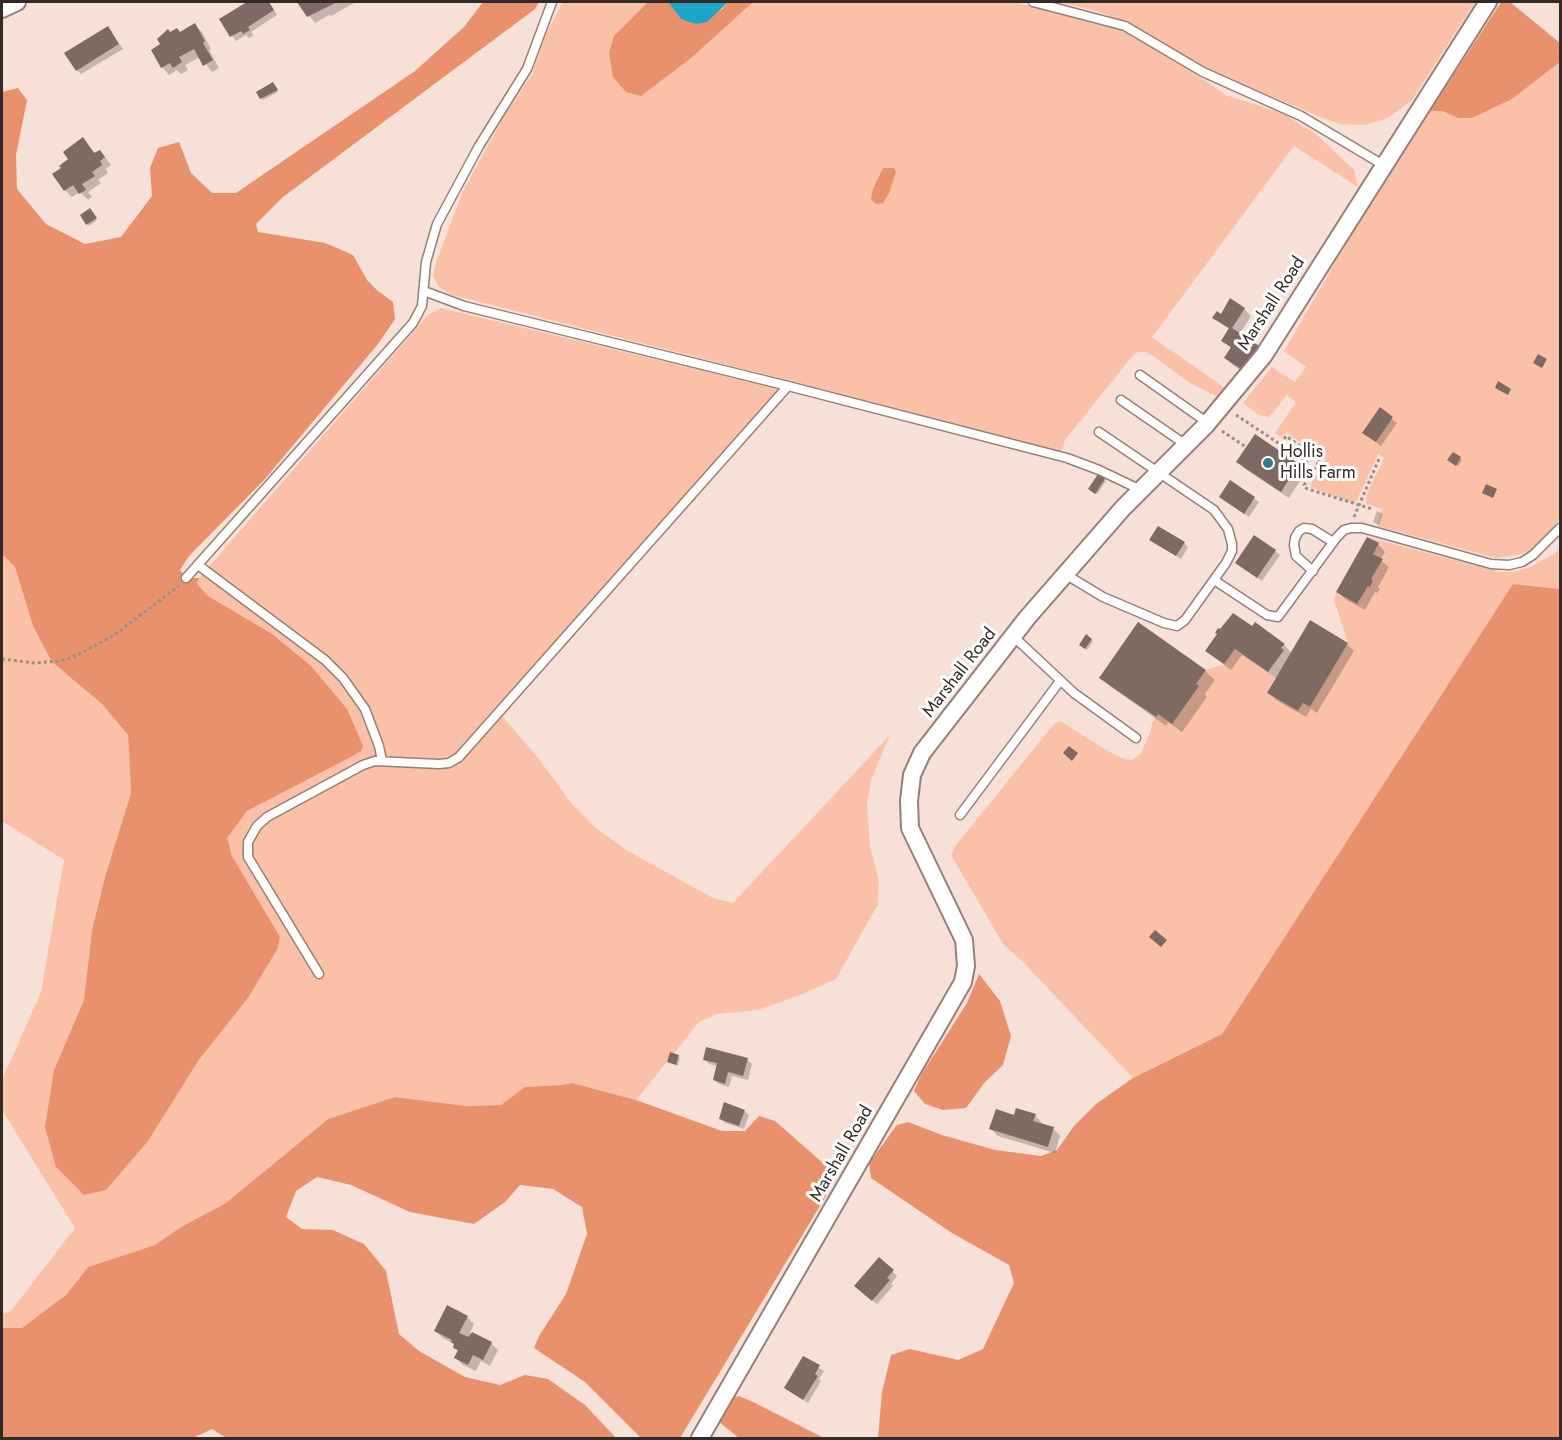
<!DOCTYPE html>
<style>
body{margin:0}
#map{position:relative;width:1562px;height:1440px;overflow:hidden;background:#f7e0d7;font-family:Jost,sans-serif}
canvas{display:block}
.frame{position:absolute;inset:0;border:3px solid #332a27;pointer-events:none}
</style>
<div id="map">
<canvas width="1562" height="1440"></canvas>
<div class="frame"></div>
</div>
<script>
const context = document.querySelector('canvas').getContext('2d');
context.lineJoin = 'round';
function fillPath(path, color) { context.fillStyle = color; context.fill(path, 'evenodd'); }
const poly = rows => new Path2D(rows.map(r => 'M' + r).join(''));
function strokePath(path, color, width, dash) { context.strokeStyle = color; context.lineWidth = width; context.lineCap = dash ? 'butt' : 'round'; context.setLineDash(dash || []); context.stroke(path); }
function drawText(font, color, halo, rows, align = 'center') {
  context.font = font + ' Jost,sans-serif'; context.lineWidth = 6; context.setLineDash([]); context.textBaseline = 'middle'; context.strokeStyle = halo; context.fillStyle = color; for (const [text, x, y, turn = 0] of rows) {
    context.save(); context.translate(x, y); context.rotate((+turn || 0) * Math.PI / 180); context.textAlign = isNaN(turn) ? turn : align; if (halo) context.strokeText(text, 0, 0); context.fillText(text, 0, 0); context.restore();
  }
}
fillPath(poly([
 [563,2,1015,2,1121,30,1141,38,1226,95,1284,114,1317,135,1354,170,1358,187,1294,146,1152,337,1225,388,1218,397,1190,383,1153,356,1145,352,1139,352,1134,354,1065,440,1060,456,788,386,791,381,452,295,439,287,433,276,436,263,462,193,503,118,532,74,545,36],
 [1058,2,1475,2,1412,100,1388,118,1365,125,1340,124,1323,118,1204,68,1123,21,1097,11],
 [1560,62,1560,519,1536,547,1522,554,1496,558,1377,526,1382,509,1366,504,1366,500,1369,489,1384,458,1378,454,1356,502,1352,503,1311,487,1312,482,1326,460,1286,432,1282,437,1275,433,1296,402,1287,395,1269,417,1259,415,1243,403,1272,367,1295,382,1306,367,1284,351,1375,194,1430,111,1442,111,1458,118,1512,99],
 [441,308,784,390,501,715,539,759,572,804,596,828,626,850,713,898,733,903,890,735,871,780,867,806,870,847,879,881,878,904,836,979,803,994,758,1010,717,1014,699,1022,636,1100,572,1083,561,1085,525,1087,502,1105,466,1106,395,1097,328,1119,226,1203,181,1227,155,1245,88,1267,67,1294,22,1328,2,1328,2,1314,10,1312,75,1228,2,1110,2,1080,41,992,64,860,2,821,2,554,15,567,33,626,52,662,102,704,128,735,131,793,105,877,92,930,84,1000,54,1070,198,1061,248,998,278,948,280,937,232,856,226,838,247,811,347,759,229,609,208,596,196,584,199,578,428,315],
 [1367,537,1501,572,1511,572,1528,568,1554,554,1560,549,1560,589,1513,584,1222,1034,1133,1078,1025,964,1003,944,951,855,956,845,1054,724,1060,721,1108,751,1124,759,1132,760,1141,753,1151,730,1152,723,1158,714,1198,686,1196,684,1206,670,1224,664,1235,649,1275,678,1267,693,1298,711,1303,703,1310,707,1348,643,1334,600,1336,592,1357,604,1368,586,1370,587,1373,581,1371,579,1383,559,1373,554,1378,543]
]), '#fbc0a8');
fillPath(poly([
 [483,2,539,2,535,9,283,197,256,224,258,232,325,243,353,255,367,280,378,291,393,302,395,319,378,344,264,480,189,556,180,570,187,578,199,578,197,584,208,596,272,634,311,666,347,709,363,746,361,751,347,759,247,811,227,838,232,856,280,937,278,948,248,998,198,1061,148,1141,106,1190,84,1195,56,1167,45,1127,54,1070,84,1000,92,930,105,877,131,793,128,735,102,704,52,662,33,626,15,567,2,554,2,92,18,88,27,100,16,155,17,189,46,224,85,244,121,237,152,196,150,168,158,148,179,142,191,173,212,193,236,193,415,71,464,27],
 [648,2,668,2,681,19,722,10,728,2,753,2,691,58,641,96,626,92,613,77,609,53,614,36],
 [1501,2,1510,2,1560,43,1560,62,1512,99,1472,118,1458,118,1442,111,1430,111],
 [883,168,894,168,896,172,889,193,883,203,876,204,871,199,873,189],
 [1513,584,1560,589,1560,1438,878,1438,882,1392,891,1355,910,1349,958,1360,983,1349,1014,1283,1009,1265,952,1233,871,1178,869,1163,897,1125,908,1122,942,1135,995,1150,1041,1156,1057,1150,1074,1126,1096,1104,1133,1078,1222,1034],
 [979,974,1000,1001,1011,1036,1003,1065,985,1082,966,1108,943,1110,925,1104,914,1091,921,1075,967,1003],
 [572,1083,636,1100,722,1131,745,1131,759,1116,775,1121,832,1171,835,1181,680,1438,641,1438,585,1382,534,1348,539,1336,566,1294,587,1234,582,1207,553,1189,520,1185,505,1202,474,1224,410,1212,351,1185,317,1177,296,1191,286,1217,302,1229,333,1230,364,1244,386,1271,399,1334,419,1351,465,1377,500,1385,525,1375,548,1379,585,1405,616,1438,226,1438,212,1429,193,1438,2,1438,2,1328,22,1328,67,1294,88,1267,155,1245,181,1227,226,1203,328,1119,395,1097,466,1106,501,1105,525,1087,561,1085],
 [739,1396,753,1402,824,1438,739,1438,719,1422,729,1399]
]), '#e8916c');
fillPath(poly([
 [668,2,728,2,707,22,696,24,681,19]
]), '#1da5c7');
fillPath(poly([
 [250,2,269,2,277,15,251,32,254,35,249,38,246,35,236,41,221,20],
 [299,2,353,2,354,3,331,16,329,15,315,23],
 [195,25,202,32,211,49,209,50,219,68,212,72,200,57,185,65,188,70,181,74,177,70,169,75,162,67,153,51,162,45,170,34,180,34],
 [108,28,123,49,81,74,77,70],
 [275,86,278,92,263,100,261,98],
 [83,139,96,154,100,151,111,165,106,169,108,173,98,180,101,183,88,192,92,197,88,200,80,192,72,197,65,190,70,160],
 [92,212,97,220,89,226,82,216],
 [1244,309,1251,316,1239,335,1259,347,1266,354,1251,377,1233,365,1226,358,1232,349,1223,341,1230,330,1214,318],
 [1380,410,1397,423,1381,446,1364,433],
 [1255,436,1299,465,1306,472,1289,498,1245,469,1238,462],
 [1453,454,1462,460,1458,466,1451,462],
 [1104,480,1106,481,1097,494,1091,490],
 [1230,482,1259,502,1249,517,1221,497],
 [1377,511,1383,514,1379,525,1373,522],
 [1151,540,1184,543,1188,547,1181,559],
 [1378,544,1385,552,1380,560,1389,567,1378,587,1380,589,1377,593,1375,592,1365,610,1345,599,1338,592],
 [1275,551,1280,555,1262,581,1237,563],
 [1252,628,1284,645,1292,653,1347,644,1354,651,1317,713,1311,709,1306,717,1276,700,1269,693,1277,679,1242,655,1231,670,1207,651],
 [1087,636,1093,641,1087,650,1082,647],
 [1205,671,1215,680,1205,694,1207,697,1182,732,1168,722,1166,726,1111,687,1101,678],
 [707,1049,748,1060,752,1064,748,1080,732,1076,729,1087,719,1084,714,1080,718,1066,709,1064,705,1059],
 [671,1054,680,1058,678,1066,671,1063],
 [744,1111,749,1115,744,1129,725,1123,720,1118],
 [1035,1115,1042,1123,1041,1125,1053,1128,1060,1136,1055,1153,998,1136,991,1129,1015,1116],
 [879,1259,897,1276,891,1284,893,1286,877,1304,861,1290],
 [467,1317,474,1324,470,1333,491,1343,498,1350,490,1366,481,1361,476,1371,463,1365,456,1358,459,1352,455,1348,456,1345,443,1338,436,1331],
 [803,1358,824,1371,819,1379,821,1381,808,1403,786,1388]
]), '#0003');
fillPath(poly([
 [247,2,269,2,274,10,248,27,250,30,243,34,241,31,230,37,219,19],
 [297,2,337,2,307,17],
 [195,23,205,41,203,43,213,60,203,66,194,49,179,57,182,62,173,68,170,63,161,68,151,50,160,44,157,39,168,29,170,32,177,28,180,32],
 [108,26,119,44,76,71,64,53],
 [273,82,278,90,260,99,256,92],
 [83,137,94,153,100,150,105,157,100,161,102,165,92,172,95,176,82,184,86,190,79,194,73,185,64,191,52,174,61,168,59,166,68,159,63,152],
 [90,208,97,218,86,225,80,215],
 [1230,298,1245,308,1232,328,1259,346,1244,371,1224,358,1231,347,1221,341,1229,328,1212,318,1217,311,1221,314],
 [1538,354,1547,359,1542,368,1533,363],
 [1498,381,1511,389,1508,395,1495,388],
 [1380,407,1393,417,1376,442,1362,433],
 [1255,434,1299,464,1281,492,1236,462],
 [1453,452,1461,457,1456,466,1447,460],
 [1098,474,1105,479,1095,494,1088,489],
 [1230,480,1255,497,1244,514,1219,497],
 [1486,484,1497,489,1493,498,1482,493],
 [1158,526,1185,542,1176,556,1149,540],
 [1254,535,1276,550,1257,578,1235,563],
 [1367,537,1379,543,1373,554,1383,559,1371,579,1373,580,1370,587,1368,586,1357,604,1336,592],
 [1233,613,1252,626,1255,622,1285,644,1281,648,1284,650,1268,672,1235,649,1224,664,1205,651,1217,634,1215,633,1218,628,1220,629],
 [1310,620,1348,643,1310,707,1303,703,1298,711,1267,693],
 [1138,622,1206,670,1196,684,1199,686,1172,724,1158,714,1156,717,1099,678],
 [1086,634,1092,639,1085,649,1079,645],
 [1069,746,1078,753,1072,761,1063,753],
 [1155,930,1167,940,1161,947,1149,937],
 [706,1047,748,1058,743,1076,728,1072,725,1084,713,1080,717,1063,703,1060],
 [670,1052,679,1055,676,1065,667,1062],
 [724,1102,745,1110,739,1126,719,1119],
 [1016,1108,1036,1114,1033,1121,1054,1127,1048,1147,989,1129,996,1109,1014,1115],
 [879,1257,894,1270,887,1278,890,1280,872,1301,854,1286],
 [447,1305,468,1316,459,1333,469,1337,472,1332,492,1342,483,1360,473,1355,468,1365,454,1358,458,1350,453,1348,454,1344,451,1342,452,1340,434,1331],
 [803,1356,820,1365,815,1374,818,1376,803,1400,784,1388]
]), '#7e6a62');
const service = poly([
 [1033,2,1125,26,1203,72,1301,116,1385,166],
 [424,291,464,306,788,386,1067,458,1099,470,1141,490],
 [1140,375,1208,423],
 [1121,400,1186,445],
 [198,565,325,660,343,678,365,709,379,746,382,761],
 [1313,571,1296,556,1294,545,1295,538,1299,531,1304,528,1312,529,1333,542],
 [1065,574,1103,597,1164,623,1177,626,1185,620,1226,563,1232,551,1232,544,1228,529,1214,510,1099,432],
 [186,578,413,323,422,306,426,262,437,224,479,146,527,69,552,2],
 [1214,580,1267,615,1278,617,1337,537,1344,530,1351,528,1362,528,1491,564,1509,565,1522,562,1533,555,1560,528],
 [1013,636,1074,693,1136,738],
 [960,815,1060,681],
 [319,974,248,857,248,842,257,826,267,817,363,765,375,761,439,764,449,763,459,757,788,386]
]);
const minor = poly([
 [2,9,17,2],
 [700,1438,963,982,966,966,964,940,910,828,909,801,912,775,922,753,1027,618,1123,508,1206,425,1264,355,1488,2]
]);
strokePath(service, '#958078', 11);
strokePath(minor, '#958078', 20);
strokePath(poly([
 [1236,415,1307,462,1296,477,1292,475],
 [1222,431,1246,447],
 [1281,444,1286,436,1320,460,1304,485,1305,488,1372,509],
 [1354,517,1379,459],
 [2,659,34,663,61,661,76,656,114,635,179,586]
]), '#9e8d87', 3, [3, 3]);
strokePath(service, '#fff', 8);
strokePath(minor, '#fff', 16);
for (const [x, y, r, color] of [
 [1268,463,6,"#37778a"]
]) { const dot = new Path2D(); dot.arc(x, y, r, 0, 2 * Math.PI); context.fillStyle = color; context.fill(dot); strokePath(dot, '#fff', 2); }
drawText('18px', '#332a27', '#fff', [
 ["Marshall Road",1272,304,-57],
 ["Marshall Road",960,673,-52],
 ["Marshall Road",842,1154,-60]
]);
drawText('18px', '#332a27', '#fff', [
 ["Hollis",1280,453],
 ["Hills Farm",1280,474]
], 'left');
</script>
